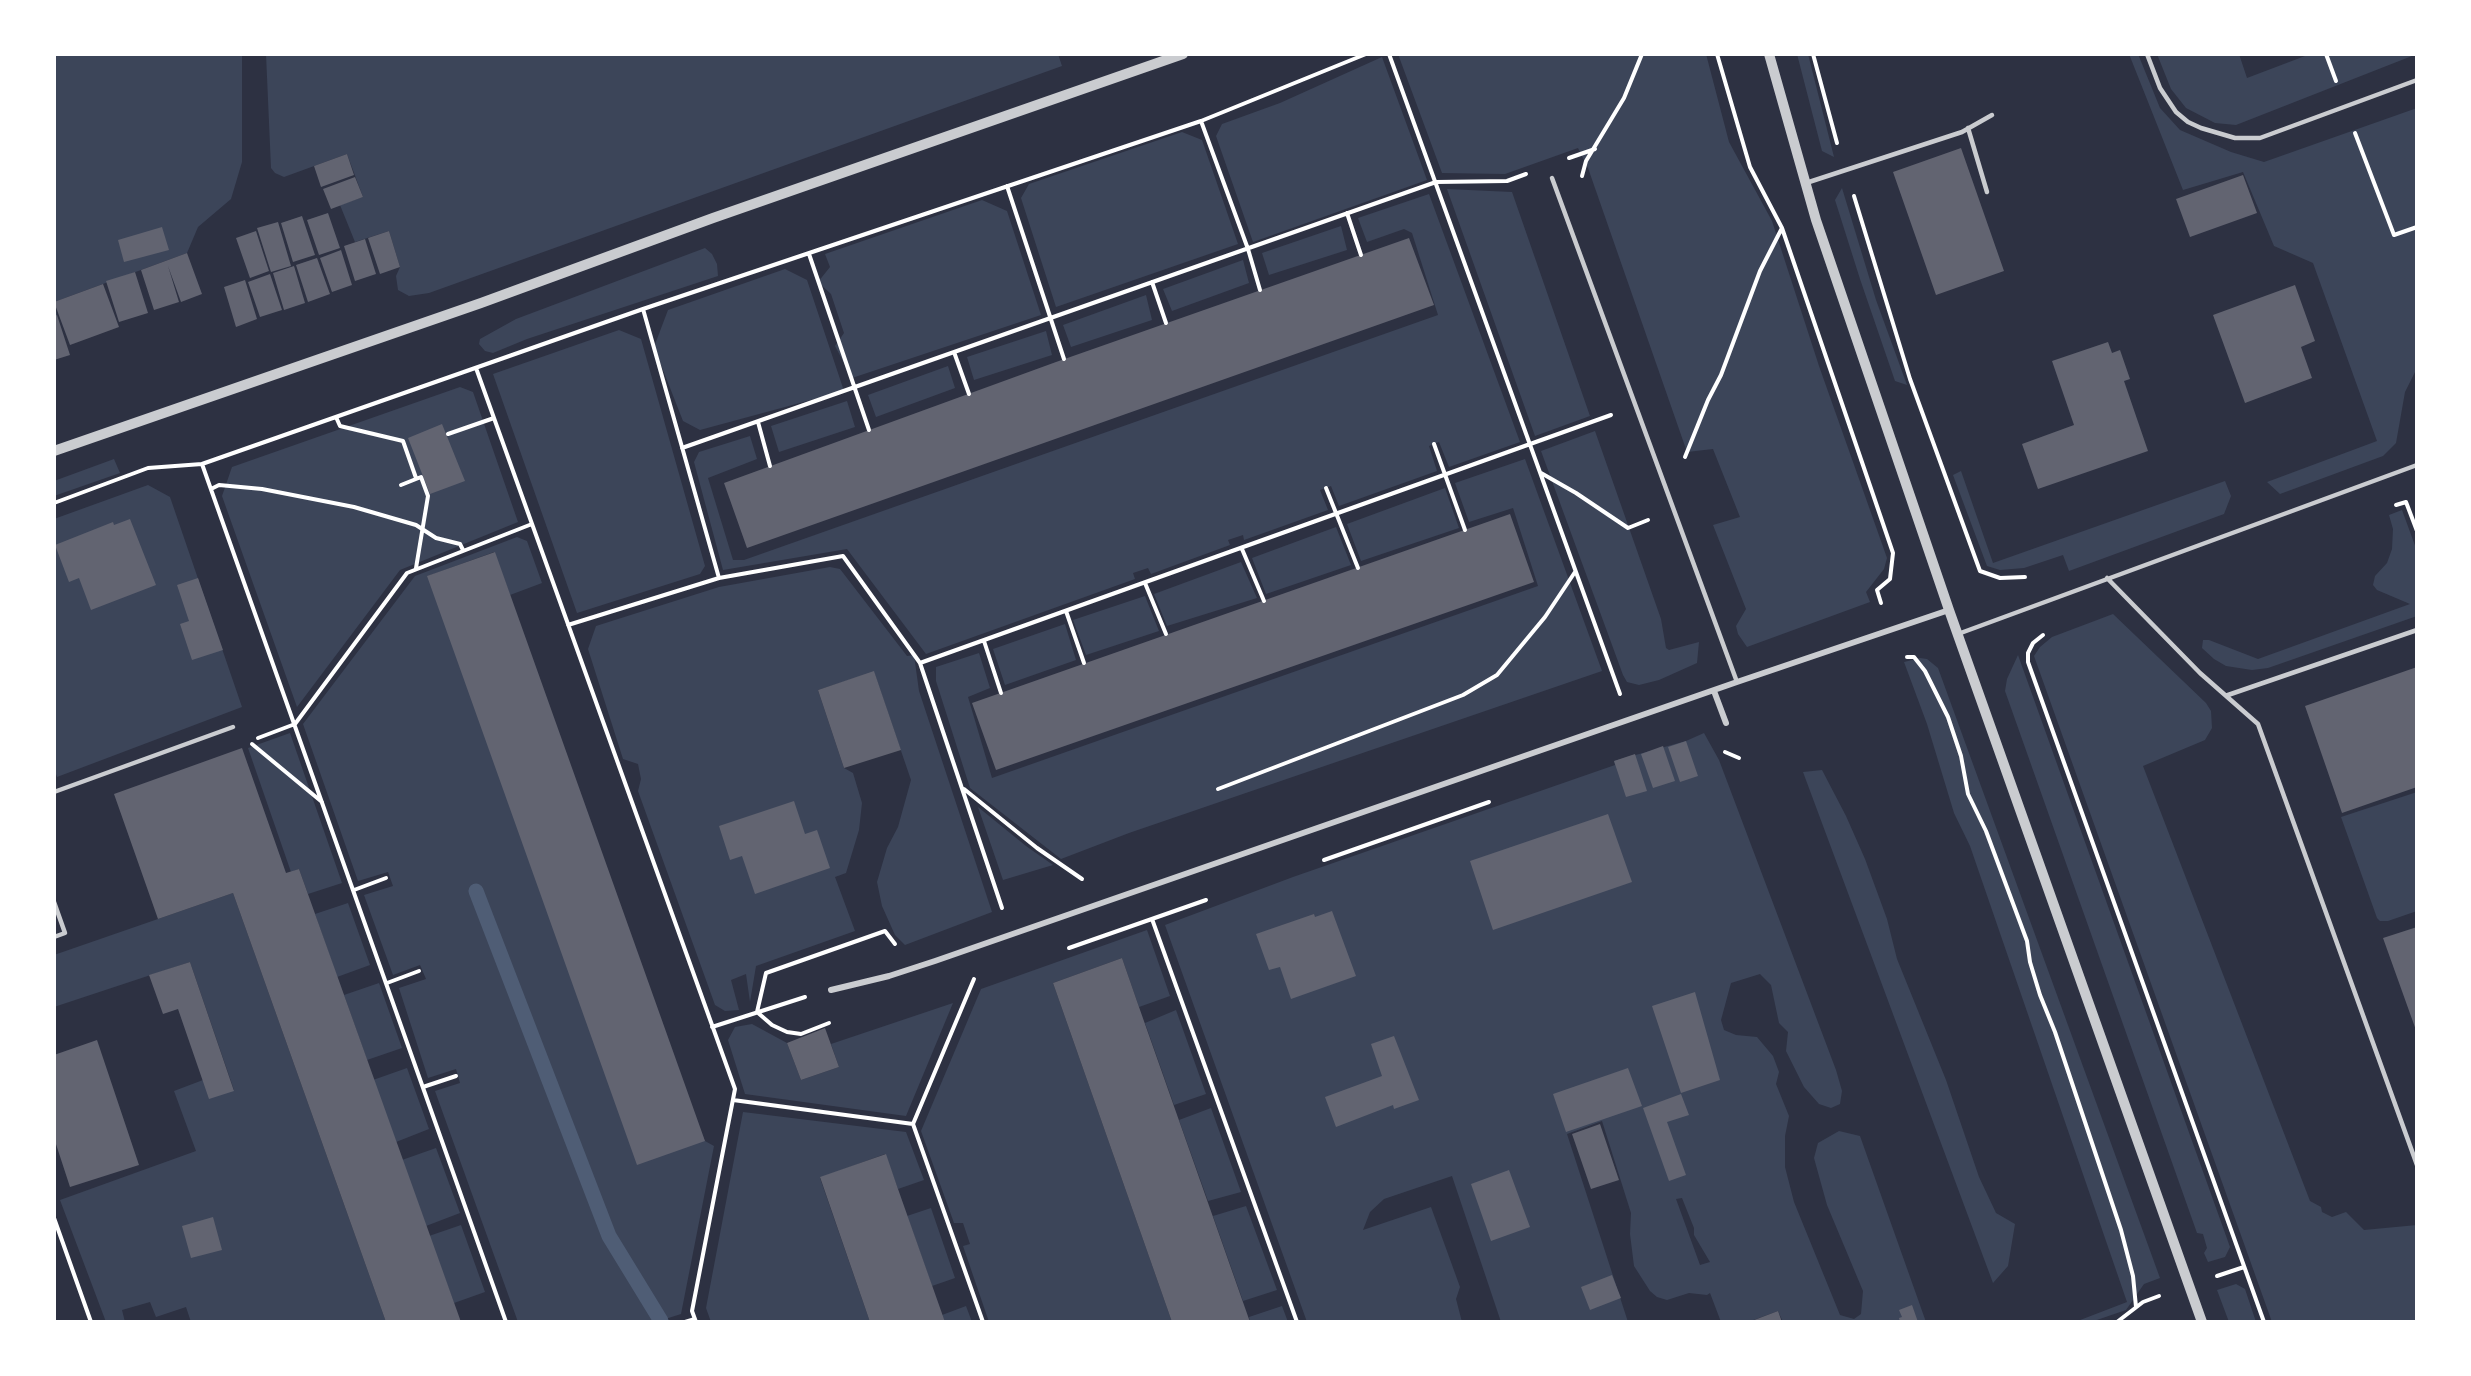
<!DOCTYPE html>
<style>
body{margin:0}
#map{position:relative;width:2471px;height:1376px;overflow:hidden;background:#2d3142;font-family:"Archivo Narrow",sans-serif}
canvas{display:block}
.frame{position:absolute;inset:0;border:56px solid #fff;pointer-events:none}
</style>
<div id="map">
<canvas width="2471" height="1376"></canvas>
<div class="frame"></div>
</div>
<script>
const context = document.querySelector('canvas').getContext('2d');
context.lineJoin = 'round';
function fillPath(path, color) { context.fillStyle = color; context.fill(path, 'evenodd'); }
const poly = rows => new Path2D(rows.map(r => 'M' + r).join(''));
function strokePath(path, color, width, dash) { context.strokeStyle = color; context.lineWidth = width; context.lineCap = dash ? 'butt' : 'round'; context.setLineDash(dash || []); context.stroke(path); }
fillPath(poly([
 [54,54,242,54,242,162,231,199,198,227,187,253,54,302,57,315,54,316],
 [266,54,1058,54,1062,66,429,293,409,296,398,290,396,276,400,267,389,231,355,242,340,205,363,197,347,154,284,177,275,173,271,168],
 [1398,54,1706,54,1729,142,1772,221,1819,366,1887,558,1884,569,1866,592,1870,602,1747,647,1738,634,1736,626,1746,609,1713,525,1740,517,1713,449,1687,452,1588,168,1578,148,1505,174,1442,173],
 [1797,54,1808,54,1834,157,1822,151],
 [2129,54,2138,54,2160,108,2180,130,2231,152,2264,162,2417,108,2417,368,2405,392,2396,443,2383,456,2280,494,2267,482,2377,441,2313,263,2274,246,2243,172,2183,190],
 [2157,54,2239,54,2247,78,2305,56,2305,54,2417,54,2236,125,2215,123,2186,108,2171,89],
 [1382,57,1427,180,1253,242,1216,136,1222,124,1280,103],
 [1182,132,1202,140,1238,244,1056,307,1021,198,1029,184],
 [1842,188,1876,300,1907,385,1895,381,1860,279,1835,200],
 [1447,189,1512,192,1590,416,1535,436],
 [1429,194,1520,442,1449,467,1439,442,1429,446,1437,471,1339,506,1331,486,1326,488,1320,490,1328,510,1244,540,1243,535,1228,540,1230,545,1151,574,1148,568,1133,573,1135,579,926,654,847,549,723,570,694,462,699,452,750,436,757,459,708,478,733,560,744,560,1438,315,1412,233,1404,229,1367,242,1358,218],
 [982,200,1007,211,1041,315,852,378,835,346,844,333,831,294,818,282,830,267,825,254],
 [1341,226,1347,250,1269,275,1262,253],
 [705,248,712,254,717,264,718,276,527,339,493,353,485,351,479,344,480,339,516,319],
 [1243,260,1249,283,1172,311,1163,289],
 [785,269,807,280,844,391,700,430,683,421,654,347,668,310],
 [1146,295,1152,320,1071,347,1063,325],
 [619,330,641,339,705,566,700,574,577,613,493,374],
 [1046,331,1052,355,974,380,967,357],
 [948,366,955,388,876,417,868,395],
 [460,387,473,392,518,522,400,570,297,707,222,496,232,467],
 [847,401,855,427,779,452,771,426],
 [1595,431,1661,619,1666,648,1669,650,1699,642,1697,663,1659,680,1639,685,1627,682,1623,675,1541,451],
 [114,459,120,473,54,496,54,481],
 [1525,459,1602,671,1129,833,1061,859,970,788,936,681,936,667,979,653,990,688,968,697,992,778,1538,586,1513,508,1469,522,1455,483],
 [1961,471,1993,563,2225,481,2231,496,2224,514,2069,571,2063,555,2024,568,2000,570,1987,566,1953,475],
 [148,485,170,497,242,707,57,777,54,768,54,519],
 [1445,488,1459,528,1361,561,1347,524],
 [2402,510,2417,551,2417,616,2268,668,2252,670,2226,666,2214,659,2202,648,2203,640,2209,640,2258,659,2410,604,2377,590,2373,585,2375,576,2387,563,2392,549,2393,529,2389,515],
 [1336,527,1351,565,1266,594,1252,558],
 [517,537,527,541,542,583,510,595,494,552,428,576,705,1141,714,1146,681,1314,656,1322,518,1322,435,1091,460,1083,456,1069,428,1078,399,988,426,979,420,965,393,975,364,895,393,886,388,872,358,881,303,724,415,576],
 [1241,562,1257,598,1167,626,1154,594],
 [830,567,840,569,907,656,914,655,919,691,992,912,905,945,895,935,882,906,877,882,887,848,898,827,911,780,874,672,818,690,844,768,853,773,862,803,859,830,846,873,835,877,855,931,756,966,750,1002,746,974,731,980,739,1010,725,1011,715,1005,638,791,641,779,638,764,623,759,588,649,596,626,719,587],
 [1145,596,1159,631,1086,655,1073,620],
 [2113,614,2206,703,2211,711,2212,728,2205,740,2143,766,2310,1201,2321,1207,2322,1212,2332,1217,2346,1212,2364,1230,2417,1225,2417,1322,2272,1322,2034,656,2040,647,2052,637],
 [1065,624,1076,660,1005,685,993,649],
 [2018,655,2230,1247,2225,1257,2208,1262,2204,1253,2207,1248,2203,1234,2197,1233,2005,691,2007,679],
 [1920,658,1927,659,1938,668,2160,1278,2144,1284,2126,1310,2091,1322,2075,1322,2127,1302,1970,846,1954,813,1927,724,1904,662],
 [290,733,342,883,308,894,299,869,291,872,248,748],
 [1704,733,1719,760,1836,1070,1842,1091,1840,1104,1831,1108,1819,1104,1804,1087,1786,1051,1788,1032,1779,1023,1771,985,1760,974,1731,983,1721,1020,1724,1030,1736,1035,1757,1037,1773,1056,1779,1072,1776,1084,1789,1116,1785,1136,1785,1167,1794,1202,1840,1315,1854,1319,1861,1314,1863,1291,1827,1205,1814,1158,1818,1143,1839,1131,1860,1136,1926,1322,1783,1322,1778,1311,1748,1322,1721,1322,1710,1293,1707,1295,1689,1293,1667,1300,1657,1297,1650,1291,1634,1266,1630,1234,1631,1213,1602,1121,1567,1134,1628,1322,1501,1322,1452,1176,1384,1199,1370,1212,1363,1230,1431,1207,1460,1287,1456,1299,1462,1322,1307,1322,1165,925,1293,877,1615,765,1614,761,1686,741],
 [1682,1198,1694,1228,1694,1235,1710,1262,1700,1265,1676,1199],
 [1822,770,1846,816,1865,859,1887,919,1897,959,1946,1080,1979,1177,1996,1213,2015,1224,2008,1266,1993,1283,1803,772],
 [2417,792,2417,911,2388,921,2380,921,2377,918,2341,817],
 [978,807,1026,846,1053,865,1003,880],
 [233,893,386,1322,191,1322,186,1307,156,1317,150,1302,122,1310,125,1322,106,1322,60,1200,196,1151,174,1091,203,1080,234,1090,190,962,54,1007,54,955],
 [348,903,370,965,337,977,315,914],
 [1147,930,1170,996,1139,1007,1122,958,1053,983,1172,1322,989,1322,963,1246,970,1244,963,1223,954,1223,921,1131,981,989],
 [379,983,402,1048,367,1060,344,995],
 [953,1003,906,1116,745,1094,728,1040,735,1027,752,1024,787,1043,801,1080,839,1067,831,1044],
 [1176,1010,1206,1094,1174,1105,1145,1023],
 [407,1068,429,1129,396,1142,373,1080],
 [1211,1108,1241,1192,1208,1201,1179,1120],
 [743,1112,906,1132,924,1180,898,1189,885,1154,820,1178,870,1322,711,1322,706,1308],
 [436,1148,460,1213,426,1226,402,1160],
 [1246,1206,1277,1290,1243,1301,1213,1216],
 [931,1208,955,1278,932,1286,907,1216],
 [461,1225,485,1292,454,1303,429,1236],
 [2236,1284,2245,1289,2256,1322,2229,1322,2217,1290],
 [966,1306,972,1322,945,1322,942,1315],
 [1282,1306,1288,1322,1250,1322,1249,1317]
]), '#3c4559');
strokePath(poly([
 [476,891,609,1236,661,1321]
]), '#4f5d75', 15);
fillPath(poly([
 [1961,148,2004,271,1936,295,1893,172],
 [347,154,354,175,321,187,314,166],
 [2243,175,2257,213,2190,237,2176,199],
 [355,177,363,197,331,209,323,189],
 [328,213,340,248,319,255,307,220],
 [302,216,315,255,293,262,281,223],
 [278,222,291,266,271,272,257,228],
 [162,227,169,250,124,262,118,240],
 [256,231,269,271,250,278,236,238],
 [389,231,400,267,380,274,368,238],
 [1409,238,1434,305,747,548,724,483,1056,362],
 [365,239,376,274,355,281,344,246],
 [341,250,352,285,332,292,320,258],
 [187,253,202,294,181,302,168,266,179,302,154,310,141,270],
 [317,258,330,294,308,302,296,265],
 [294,266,305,303,284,310,273,273],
 [135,272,148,313,119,322,106,281],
 [270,274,282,310,260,317,248,282],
 [245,280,257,319,236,327,224,287],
 [103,284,119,327,70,345,54,302],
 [2295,285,2315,341,2301,347,2312,378,2245,403,2213,315],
 [57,315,70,355,54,360,54,316],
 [2108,342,2112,353,2120,350,2130,379,2124,381,2148,451,2038,489,2022,444,2074,425,2052,361],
 [442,424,465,481,430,494,408,438],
 [1510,514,1534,582,996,770,972,703],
 [130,519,156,585,91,610,79,578,69,582,55,545,113,522,114,525],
 [495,552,705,1141,637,1165,427,576],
 [198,578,223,650,192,660,180,624,189,621,177,585],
 [2417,667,2417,787,2342,813,2305,706],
 [874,671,901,750,844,768,818,690],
 [1686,741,1698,776,1680,782,1668,747],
 [1663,746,1675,781,1653,788,1641,754],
 [242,748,286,873,299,869,461,1322,386,1322,233,893,158,919,114,794],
 [1635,754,1647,791,1626,797,1614,761],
 [794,801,805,834,817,830,830,868,755,894,742,856,730,860,719,826],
 [1608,814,1632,882,1493,930,1470,861],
 [1332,911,1356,976,1291,999,1280,967,1269,970,1256,934,1314,914,1315,917],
 [2417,927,2417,1033,2383,938],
 [1122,958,1139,1007,1250,1322,1172,1322,1053,983],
 [190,962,234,1091,209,1099,178,1009,163,1014,149,975],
 [1695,992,1720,1080,1681,1093,1652,1006],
 [825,1028,839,1067,801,1080,787,1043],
 [1394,1036,1419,1100,1394,1109,1393,1105,1336,1127,1325,1097,1382,1076,1371,1044],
 [97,1040,139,1165,70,1187,54,1138,54,1055],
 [1628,1068,1642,1106,1566,1132,1553,1094],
 [1681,1094,1689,1115,1667,1122,1686,1175,1669,1181,1643,1108],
 [1600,1124,1619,1180,1591,1189,1572,1134],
 [886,1154,898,1189,945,1322,870,1322,820,1177],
 [1509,1170,1530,1227,1491,1241,1471,1184],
 [213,1217,222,1250,191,1258,182,1226],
 [1612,1275,1621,1298,1590,1310,1581,1287],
 [1912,1305,1918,1322,1900,1322,1899,1318,1902,1317,1899,1310],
 [1778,1311,1782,1322,1749,1322]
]), '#626471');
strokePath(poly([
 [1389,54,1620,694],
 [1717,54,1750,167,1782,228,1893,553,1890,579,1877,590,1881,603],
 [1813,54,1837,143],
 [2326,54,2336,81],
 [1201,121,1248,249,1260,290],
 [2355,133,2394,235,2417,227],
 [1569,158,1595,149],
 [1582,176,1586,161,1624,98,1642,54],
 [1007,186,1064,359],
 [1854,196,1910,379,1980,571,2000,578,2025,577],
 [1347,213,1361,255],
 [809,254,869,430],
 [1152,282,1166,323],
 [643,309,719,578],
 [954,352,969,394],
 [476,368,735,1089,692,1311,696,1322],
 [336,417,340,426,403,441,416,478],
 [758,422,770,466],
 [448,434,494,418],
 [1434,444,1465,530],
 [682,448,1436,182,1507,181,1526,174],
 [1685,457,1708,400,1721,375,1760,271,1782,228],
 [202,464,506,1322],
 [1541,473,1576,493,1628,528,1648,520],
 [401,485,421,477,428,496,416,568],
 [1326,488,1358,568],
 [211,489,219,485,262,489,354,507,416,525,436,538,460,544,463,550],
 [54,503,148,468,202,464,643,309,1201,121,1366,54],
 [2396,505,2406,502,2417,531],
 [1242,549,1264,601],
 [1145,583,1166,634],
 [1066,611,1084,663],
 [568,625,719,578,843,556,920,663,1002,908],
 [2043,635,2033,643,2028,653,2028,662,2264,1322],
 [984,641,1001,693],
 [1907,657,1914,657,1925,671,1948,717,1961,756,1968,794,1986,831,2027,941,2030,962,2040,995,2055,1032,2121,1230,2133,1276,2136,1307],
 [920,663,1611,415],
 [258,738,295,724,407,573,532,524],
 [252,744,322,802],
 [1725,752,1739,758],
 [964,789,1037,848,1082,879],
 [1218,789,1463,695,1497,675,1545,617,1575,572],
 [1324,860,1489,802],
 [354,890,386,878],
 [1152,919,1297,1322],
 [1069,948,1206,900],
 [387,983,419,971],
 [829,1023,801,1034,787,1032,772,1025,757,1012,766,973,885,931,895,944],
 [712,1027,805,997],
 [423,1087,456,1076],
 [733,1100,913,1124,983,1322],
 [913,1124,974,979],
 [54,1218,91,1322],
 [2217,1276,2244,1267],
 [685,1322,695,1319],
 [2117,1322,2143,1302,2159,1296]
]), '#fff', 4);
strokePath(poly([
 [2147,54,2160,88,2176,112,2188,122,2201,128,2235,138,2260,138,2417,80],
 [1968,128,1987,192],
 [1552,178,1737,682],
 [1806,183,1962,132,1992,115],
 [2107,578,2200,673,2258,724,2417,1165],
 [1958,634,2417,465],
 [2228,695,2417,630],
 [54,792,233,727],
 [54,902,65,933,54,937]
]), '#caccd0', 4.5);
strokePath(poly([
 [1714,691,1726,723],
 [831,990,889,976,935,961,1737,682,1949,610]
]), '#caccd0', 6);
strokePath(poly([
 [1769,54,1816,220,1949,610,2202,1322],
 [54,451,481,303,713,218,1183,54]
]), '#caccd0', 10);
</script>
